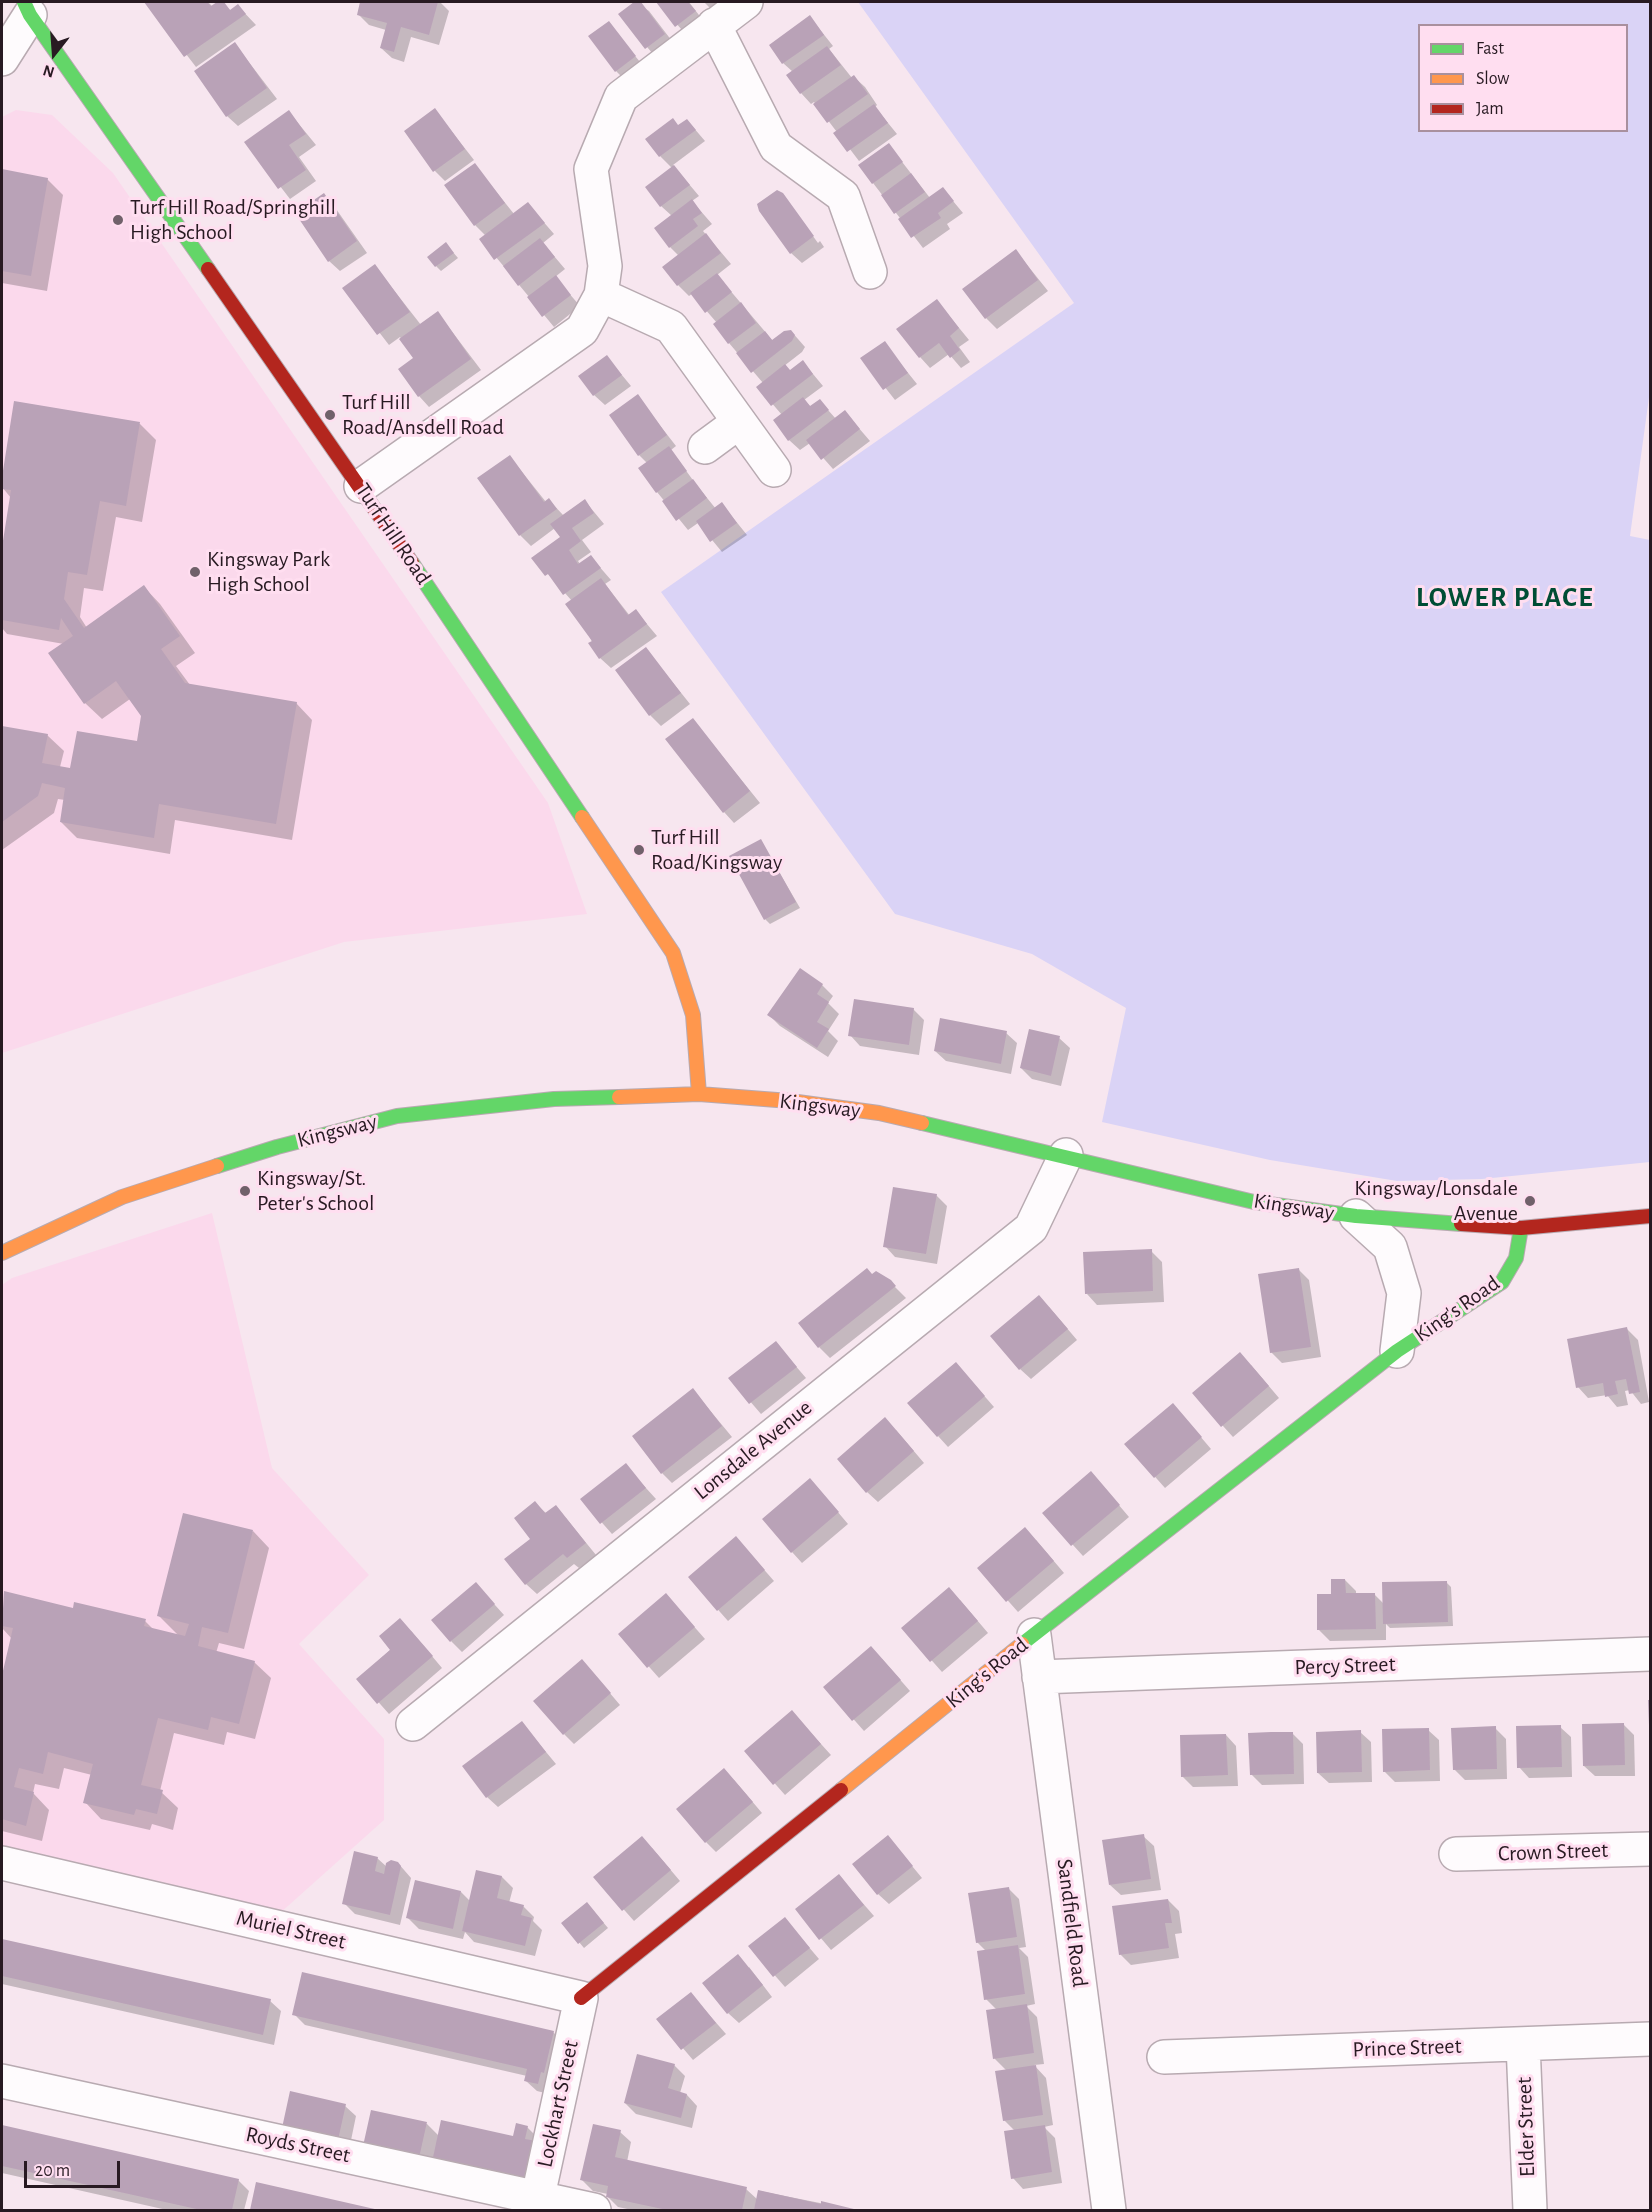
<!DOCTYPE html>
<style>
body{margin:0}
#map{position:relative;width:1652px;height:2212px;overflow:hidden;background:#f7e6ef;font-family:"Alegreya Sans",sans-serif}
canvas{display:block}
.frame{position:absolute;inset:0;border:3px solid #281a22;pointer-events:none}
.legend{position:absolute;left:1418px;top:24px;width:210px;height:108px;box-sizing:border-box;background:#ffdef0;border:2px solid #a9909e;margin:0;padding:8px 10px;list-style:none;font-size:18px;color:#281a22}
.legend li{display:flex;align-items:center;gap:12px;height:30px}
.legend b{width:30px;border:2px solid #a9909e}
.north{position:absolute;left:24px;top:24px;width:60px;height:60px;-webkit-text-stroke:4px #ffdef0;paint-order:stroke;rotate:197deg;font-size:16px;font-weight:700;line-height:24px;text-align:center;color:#281a22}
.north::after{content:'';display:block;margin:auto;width:21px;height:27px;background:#281a22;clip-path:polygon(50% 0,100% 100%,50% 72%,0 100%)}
.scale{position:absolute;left:24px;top:2161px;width:96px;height:27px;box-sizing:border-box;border:3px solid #281a22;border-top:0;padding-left:8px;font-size:18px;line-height:21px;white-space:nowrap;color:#281a22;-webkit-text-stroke:4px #ffdef0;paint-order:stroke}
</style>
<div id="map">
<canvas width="1652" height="2212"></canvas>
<div class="frame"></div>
<ul class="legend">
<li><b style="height:8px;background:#63d668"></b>Fast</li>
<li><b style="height:8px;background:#ff974d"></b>Slow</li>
<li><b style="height:8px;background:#b3261e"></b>Jam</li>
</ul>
<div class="north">N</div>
<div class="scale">20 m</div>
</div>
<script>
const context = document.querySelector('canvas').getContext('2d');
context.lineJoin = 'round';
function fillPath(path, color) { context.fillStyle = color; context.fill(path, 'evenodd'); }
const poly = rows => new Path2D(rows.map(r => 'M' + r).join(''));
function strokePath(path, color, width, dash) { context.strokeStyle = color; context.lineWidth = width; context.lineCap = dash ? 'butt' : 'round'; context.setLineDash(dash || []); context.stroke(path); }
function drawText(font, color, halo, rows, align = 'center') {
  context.font = font + ' "Alegreya Sans",sans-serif'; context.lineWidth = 6; context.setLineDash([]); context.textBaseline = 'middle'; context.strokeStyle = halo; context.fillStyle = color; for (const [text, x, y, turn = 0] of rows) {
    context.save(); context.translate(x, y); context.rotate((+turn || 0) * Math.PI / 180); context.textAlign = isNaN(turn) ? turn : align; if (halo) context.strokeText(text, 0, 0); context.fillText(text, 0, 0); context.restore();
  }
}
fillPath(poly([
 [16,110,52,115,113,173,548,803,587,914,344,942,2,1053,2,117],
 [212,1213,272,1468,369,1575,299,1644,384,1739,384,1820,279,1914,2,1852,2,1285,12,1278]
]), '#fbd9ec');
fillPath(poly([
 [858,2,1650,2,1650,390,1630,536,1650,540,1650,1162,1482,1179,1397,1181,1270,1160,1102,1122,1126,1008,1032,954,895,914,661,592,1074,303],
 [1420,26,1626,26,1626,130,1420,130]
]), '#dad3f6');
fillPath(poly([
 [146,2,208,2,213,7,222,2,231,11,238,6,256,25,196,67],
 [362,2,440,2,449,11,439,45,411,37,404,62,392,58,381,48,386,30,369,25,358,14],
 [636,2,649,11,675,45,657,59,620,14],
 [658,2,689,2,705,23,687,36],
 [704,2,730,2,715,13],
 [810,17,833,46,829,49,852,78,854,77,865,87,877,105,875,107,897,134,859,161,814,102,811,104,801,93,793,72,783,63],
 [608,23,645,68,627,82,616,71],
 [235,44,277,99,238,126,227,116],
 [435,110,474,160,445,181,435,171],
 [289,112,316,145,299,157,316,181,290,199,246,142],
 [687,120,705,141,673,165,699,196,692,201,712,224,703,231,731,264,717,275,773,341,791,331,805,347,802,352,784,366,790,372,803,362,823,386,804,400,811,407,820,401,836,419,845,412,870,441,833,469,810,443,800,450,789,440,782,415,758,387,763,383,729,343,717,323,692,294,689,296,678,285,664,267,679,256,670,247,672,216,661,206,672,168,660,156,679,126],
 [889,145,930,198,943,189,963,213,947,224,950,229,923,248,873,183],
 [475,165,514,214,528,204,554,234,543,243,565,269,555,277,580,306,554,327,481,239,486,236,475,225],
 [2,171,47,179,63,195,47,291,2,283],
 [782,194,818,243,820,241,824,247,802,263,791,253],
 [323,195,334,206,367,253,340,271,329,261],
 [446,244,458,258,441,271,436,266],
 [1016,251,1048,291,997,329,986,318],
 [375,266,421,325,438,313,481,370,429,407,419,396,415,359,400,337,389,345,345,288],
 [937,301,969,340,959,347,970,362,961,368,949,354,930,368,920,357],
 [884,343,917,384,895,400,862,358],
 [607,357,631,386,605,405,594,395],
 [637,396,676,446,671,450,695,483,716,509,722,504,747,535,722,552,698,523,688,530,657,492,647,463,639,455],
 [15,403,140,424,156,440,142,522,116,517,103,591,84,588,80,617,87,628,144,587,160,604,195,653,176,666,190,685,296,703,312,720,292,840,175,820,170,854,77,838,61,822,65,800,58,799,54,813,2,850,2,727,47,735,64,751,60,767,72,769,138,743,142,716,130,699,102,719,85,703,64,644,7,634,2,628,2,552,11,498,2,487],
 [510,457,546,502,549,500,564,516,585,501,604,524,582,540,591,552,578,561,580,564,591,557,611,580,605,584,630,616,636,611,657,636,611,668,600,658,572,601,534,558,562,538,555,528,531,546,520,535],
 [646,649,690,704,661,726,650,715],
 [693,720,760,803,734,823,724,812],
 [761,841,800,908,770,924,765,919],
 [822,985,833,996,828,1003,839,1014,828,1031,838,1041,828,1057,780,1026,769,1015],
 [913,1009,924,1020,919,1055,860,1046,850,1035],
 [1006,1033,1017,1043,1011,1074,946,1061,935,1051],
 [1059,1038,1070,1048,1061,1086,1032,1079,1021,1068],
 [936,1195,947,1206,937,1264,895,1257,885,1246],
 [1151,1251,1162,1262,1164,1302,1097,1305,1087,1294],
 [1298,1269,1309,1280,1321,1357,1282,1363,1271,1352],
 [873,1276,890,1282,906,1298,830,1358,819,1347],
 [1049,1307,1077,1340,1031,1379,1020,1369],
 [1627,1329,1638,1340,1649,1402,1641,1404,1630,1390,1625,1391,1628,1405,1617,1407,1607,1395,1588,1398,1578,1387],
 [776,1343,806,1378,761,1414,730,1378],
 [1251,1365,1279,1398,1233,1437,1194,1394],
 [966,1375,994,1407,948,1447,938,1436],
 [693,1390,732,1437,672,1483,662,1473],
 [1183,1416,1211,1449,1165,1488,1126,1444],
 [896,1430,924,1463,878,1502,867,1492],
 [625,1465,656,1499,612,1534,582,1500],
 [1101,1484,1129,1517,1083,1556,1044,1513],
 [820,1491,848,1524,802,1563,792,1552],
 [535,1503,547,1514,566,1518,596,1555,579,1568,574,1564,537,1594,526,1584],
 [253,1531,269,1548,244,1649,219,1643,216,1653,254,1662,271,1678,255,1739,227,1732,224,1745,174,1733,160,1791,178,1808,173,1830,152,1824,150,1830,101,1819,85,1802,92,1775,64,1768,59,1789,35,1784,33,1793,49,1810,42,1841,2,1831,2,1681,12,1639,2,1628,5,1593,74,1610,145,1621,154,1630,179,1636,159,1616],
 [1036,1540,1064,1573,1018,1612,979,1568],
 [746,1549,774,1581,728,1621,690,1578],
 [1345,1580,1356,1591,1356,1595,1374,1594,1384,1604,1446,1582,1451,1587,1453,1626,1390,1628,1386,1624,1386,1640,1330,1641,1319,1630,1332,1595],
 [486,1595,504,1615,462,1652,451,1641],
 [960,1600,988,1633,942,1672,903,1628],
 [676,1606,705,1639,659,1678,620,1634],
 [411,1631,442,1668,389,1714,358,1679],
 [882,1659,910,1691,864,1731,825,1687],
 [592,1672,620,1705,574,1744,564,1734],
 [792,1712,831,1755,785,1795,746,1751],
 [522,1723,556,1764,498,1807,487,1797],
 [1624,1725,1634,1735,1635,1776,1595,1776,1584,1766],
 [1560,1727,1571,1737,1572,1777,1529,1778,1519,1767],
 [1495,1728,1506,1739,1507,1779,1465,1780,1454,1769],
 [1428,1730,1439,1740,1440,1781,1395,1782,1384,1771],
 [1360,1732,1371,1742,1372,1782,1329,1783,1318,1773],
 [1292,1733,1303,1744,1304,1784,1262,1785,1251,1774],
 [1226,1735,1236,1746,1238,1786,1193,1787,1182,1776],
 [734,1780,762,1813,716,1852,706,1842],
 [1143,1836,1154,1846,1161,1890,1121,1895,1110,1885],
 [888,1837,922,1878,889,1904,878,1894],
 [652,1848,680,1881,634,1921,595,1877],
 [377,1858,387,1867,398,1863,411,1878,400,1925,355,1914,344,1903],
 [477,1872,502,1877,513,1888,509,1903,523,1906,534,1917,533,1921,542,1930,535,1956,474,1942,465,1932,463,1939,419,1929,408,1918,461,1892,470,1901],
 [839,1876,874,1916,831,1950,797,1910],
 [1008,1888,1019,1899,1026,1947,1019,1948,1028,1957,1035,2004,1026,2006,1037,2017,1044,2064,1034,2065,1046,2078,1053,2125,1044,2127,1055,2138,1062,2183,1023,2189,1013,2178,1015,2131,1004,2120,1007,2071,995,2059,997,2010,986,1999,986,1951,977,1942],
 [1168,1900,1179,1911,1182,1933,1175,1934,1179,1958,1131,1965,1120,1954],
 [591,1908,608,1928,584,1948,563,1923],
 [785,1919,819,1959,785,1987,750,1947],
 [2,1940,270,2001,281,2011,274,2045,2,1984],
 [749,1967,772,1997,739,2023,728,2013],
 [691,1994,726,2034,693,2060,659,2020],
 [294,2014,553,2032,564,2043,549,2094,537,2091,526,2081,527,2076,305,2025],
 [674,2065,685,2076,680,2093,687,2095,697,2106,692,2128,636,2114,625,2103],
 [345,2106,356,2116,349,2150,294,2138],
 [372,2111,427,2124,439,2136,514,2137,527,2127,538,2138,537,2144,430,2168],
 [2,2127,238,2180,249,2191,244,2210,167,2210,2,2173],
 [620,2132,631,2142,627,2162,746,2189,758,2200,760,2191,855,2210,632,2210,618,2207,608,2197,608,2194,593,2191,582,2180],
 [258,2184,375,2210,252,2210]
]), '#0003');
fillPath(poly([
 [144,2,207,2,211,6,217,2,224,2,230,10,238,4,246,14,184,57],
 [360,2,438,2,429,35,401,27,394,52,380,48,387,23,357,15],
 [634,2,641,2,665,34,645,49,618,14],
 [656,2,688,2,696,11,675,27],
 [810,15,824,35,782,64,769,45],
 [609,21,636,56,615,72,588,36],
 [235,42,267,88,226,117,194,71],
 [827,46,841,65,800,94,786,75],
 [854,75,868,94,827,123,813,104],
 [874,104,888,123,847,152,833,133],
 [435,108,465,149,433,172,404,131],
 [289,110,306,134,289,145,306,170,278,189,244,142],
 [673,118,678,125,687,119,696,130,659,157,645,139],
 [889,143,903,162,872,184,858,165],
 [475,163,505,203,474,226,444,185],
 [674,165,690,185,660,207,645,187],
 [2,169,48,178,31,276,2,271],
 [911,173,925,192,894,214,881,195],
 [943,187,954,201,938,213,941,218,911,238,898,219],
 [777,190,783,193,814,236,790,254,759,211,757,204],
 [324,193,357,241,328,262,295,213],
 [692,199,702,213,693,219,698,226,669,248,654,228],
 [528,202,545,223,494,260,479,239],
 [706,233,721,253,677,286,662,267],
 [540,238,555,257,518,286,503,266],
 [446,242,454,253,435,267,427,257],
 [1016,249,1038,280,985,319,962,289],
 [375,264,410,312,377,335,342,288],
 [717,273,732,292,705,313,690,293],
 [556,275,571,295,542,317,527,297],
 [937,299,959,328,950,336,960,350,950,358,939,343,919,358,896,329],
 [741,302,756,323,728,344,713,324],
 [438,311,471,359,418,397,398,369,413,358,399,339],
 [791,330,795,335,792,341,751,373,736,353,765,331,772,340,784,331],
 [885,341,908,373,883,390,860,358],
 [607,355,622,375,593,396,578,376],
 [803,360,813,374,771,406,756,387,785,364,790,370],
 [638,394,667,435,638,456,609,415],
 [803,397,810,406,820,399,829,410,788,441,773,420],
 [14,401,140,422,126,506,100,501,87,575,68,572,64,599,84,628,144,585,180,636,161,649,185,683,297,702,276,824,159,804,154,838,60,822,65,788,42,783,38,796,2,822,2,726,48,734,42,763,70,768,77,731,137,741,141,716,116,681,84,704,48,653,73,636,61,618,59,630,2,620,2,547,11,490,2,489,2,477],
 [845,410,860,429,821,460,806,440],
 [669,446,687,471,656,493,638,468],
 [510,455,544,502,549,498,557,509,519,536,477,478],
 [693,479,707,498,676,521,662,501],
 [585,499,594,513,572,528,581,541,569,550,578,564,591,555,601,568,563,595,548,574,545,576,531,558,560,537,550,524],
 [722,502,737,523,710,542,696,521],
 [601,578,628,615,636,609,647,624,599,659,588,643,592,641,565,604],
 [646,647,681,693,649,716,615,670],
 [693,718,750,791,723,813,665,739],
 [761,839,796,902,764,920,729,856],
 [800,968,823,984,817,994,829,1002,817,1022,829,1029,817,1048,767,1015],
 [854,999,914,1008,909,1045,848,1036],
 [940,1018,1007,1031,1001,1064,934,1051],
 [1029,1029,1060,1036,1051,1076,1020,1068],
 [893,1187,937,1194,926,1254,883,1247],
 [1152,1249,1153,1291,1085,1294,1083,1252],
 [867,1268,872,1274,876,1271,891,1280,896,1286,818,1348,798,1323],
 [1299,1268,1311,1347,1270,1353,1258,1274],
 [1039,1295,1068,1329,1019,1370,990,1336],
 [1627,1327,1640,1392,1629,1394,1626,1379,1615,1381,1618,1394,1605,1397,1603,1383,1576,1388,1567,1339],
 [776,1341,797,1367,749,1404,728,1378],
 [1240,1352,1269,1386,1221,1427,1192,1393],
 [956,1362,985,1396,937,1437,907,1403],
 [693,1388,722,1426,661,1474,632,1436],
 [1173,1403,1202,1437,1154,1478,1124,1444],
 [885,1417,914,1451,866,1493,837,1459],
 [626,1463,646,1488,600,1524,580,1499],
 [1091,1471,1120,1505,1071,1546,1042,1513],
 [810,1478,839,1512,791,1553,762,1519],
 [535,1501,545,1513,556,1505,586,1543,567,1558,563,1554,525,1585,504,1559,530,1539,514,1518],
 [183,1513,253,1530,228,1633,202,1627,198,1646,255,1661,239,1724,211,1717,208,1730,158,1718,141,1785,163,1790,157,1814,136,1809,134,1815,83,1803,93,1764,48,1752,43,1774,19,1768,14,1787,34,1792,26,1826,2,1819,2,1675,13,1628,2,1626,4,1591,73,1608,74,1602,146,1619,144,1626,185,1636,189,1624,157,1616],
 [1025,1527,1054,1561,1006,1602,977,1568],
 [736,1536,765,1570,717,1611,688,1577],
 [1331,1579,1345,1579,1346,1593,1375,1593,1376,1629,1317,1630,1317,1594,1331,1594],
 [1447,1581,1448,1622,1383,1624,1382,1582],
 [476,1582,495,1604,450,1642,431,1620],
 [949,1587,978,1621,930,1662,901,1628],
 [666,1593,695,1627,647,1668,618,1634],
 [400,1618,433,1656,377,1704,356,1679,390,1650,379,1636],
 [871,1646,901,1680,852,1721,823,1687],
 [582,1659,611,1693,563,1735,533,1701],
 [1648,1700,1650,1700,1650,1725,1649,1725],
 [792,1710,821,1744,773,1785,744,1751],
 [522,1721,546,1752,486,1798,462,1766],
 [1624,1723,1625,1765,1583,1766,1582,1724],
 [1561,1725,1562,1767,1517,1768,1516,1726],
 [1496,1726,1497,1769,1453,1770,1451,1728],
 [1429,1728,1430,1770,1383,1772,1382,1729],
 [1361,1730,1362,1772,1317,1773,1316,1732],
 [1271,1732,1293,1732,1294,1774,1250,1775,1248,1733],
 [1226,1734,1228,1775,1181,1777,1180,1735],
 [724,1768,753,1802,705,1843,676,1809],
 [1144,1834,1151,1879,1109,1885,1102,1840],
 [888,1835,913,1866,877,1895,852,1864],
 [642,1836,671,1870,622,1911,593,1877],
 [354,1851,378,1857,375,1871,384,1874,386,1863,391,1860,398,1862,401,1866,390,1915,342,1904],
 [476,1870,502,1876,497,1898,524,1905,521,1915,532,1918,525,1946,462,1931],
 [839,1874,864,1905,819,1940,795,1909],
 [415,1880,461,1891,453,1929,406,1918],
 [1009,1887,1017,1937,976,1943,968,1893],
 [1168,1899,1172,1923,1165,1923,1169,1948,1119,1955,1112,1906],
 [587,1902,604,1923,578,1944,561,1923],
 [785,1917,810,1948,773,1977,748,1946],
 [2,1939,271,1999,263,2035,2,1976],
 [1018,1945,1025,1994,984,2000,977,1951],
 [738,1954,763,1985,727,2014,702,1983],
 [302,1972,554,2031,544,2073,541,2072,538,2084,524,2081,527,2069,523,2068,292,2015],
 [691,1992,716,2023,681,2050,656,2019],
 [1027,2004,1034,2053,993,2059,986,2010],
 [637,2054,675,2064,668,2088,687,2094,681,2118,624,2103],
 [1036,2065,1043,2115,1003,2121,995,2071],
 [290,2091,346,2104,338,2140,282,2128],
 [371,2110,427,2122,419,2158,363,2146],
 [441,2120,513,2136,516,2123,528,2126,525,2139,537,2141,528,2183,432,2162],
 [593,2124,621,2130,615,2157,747,2187,742,2210,667,2210,606,2197,608,2186,580,2180],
 [2,2125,239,2179,232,2210,201,2210,2,2166],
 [1045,2125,1052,2172,1011,2179,1004,2131],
 [256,2182,379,2210,250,2210],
 [758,2190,821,2204,821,2201,858,2210,754,2210]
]), '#b9a2b7');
const street = poly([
 [714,25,776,147,843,196,870,272],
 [2,59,30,15],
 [601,295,671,327,774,470],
 [705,447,739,422],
 [361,486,582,330,601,295,605,266,591,169,621,97,746,2],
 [1356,1216,1390,1247,1404,1293,1397,1351],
 [1034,1635,1109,2210],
 [1039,1677,1650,1654],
 [413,1724,1031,1228,1066,1155],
 [1456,1854,1650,1849],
 [2,1863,581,1998,535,2210],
 [1523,2044,1530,2210],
 [1164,2057,1650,2039],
 [2,2081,594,2210]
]);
const fast = poly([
 [24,2,30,15,208,269],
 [412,563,582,817],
 [922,1123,1254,1202,1356,1216,1461,1224],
 [217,1166,277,1147,397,1116,554,1099,619,1097],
 [1022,1644,1397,1351,1502,1282,1516,1258,1521,1228]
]);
const slow = poly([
 [582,817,673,953,693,1015,699,1094],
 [619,1097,699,1094,790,1101,879,1113,922,1123],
 [2,1253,122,1197,217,1166],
 [841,1790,1022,1644]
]);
const jam = poly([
 [208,269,412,563],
 [1461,1224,1521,1228,1650,1216],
 [581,1998,841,1790]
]);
strokePath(street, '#b8aab1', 36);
strokePath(fast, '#b8aab1', 16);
strokePath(slow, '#b8aab1', 16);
strokePath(jam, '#b8aab1', 16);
strokePath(street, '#fefbfd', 33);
strokePath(fast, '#63d668', 14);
strokePath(slow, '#ff974d', 14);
strokePath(jam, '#b3261e', 14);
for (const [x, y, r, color] of [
 [118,220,6,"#70616a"],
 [330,415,6,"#70616a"],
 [195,572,6,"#70616a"],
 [639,850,6,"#70616a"],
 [245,1191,6,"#70616a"],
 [1530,1201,6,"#70616a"]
]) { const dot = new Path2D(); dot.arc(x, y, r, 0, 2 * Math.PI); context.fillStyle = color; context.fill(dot); strokePath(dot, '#ffdef0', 2); }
drawText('22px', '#281a22', '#ffdef0', [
 ["Turf Hill Road/Springhill",130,207],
 ["High School",130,232],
 ["Turf Hill",342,402],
 ["Road/Ansdell Road",342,427],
 ["Kingsway Park",207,559],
 ["High School",207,584],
 ["Turf Hill",651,837],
 ["Road/Kingsway",651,862],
 ["Kingsway/St.",257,1178],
 ["Peter's School",257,1203],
 ["Kingsway/Lonsdale",1518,1188,"right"],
 ["Avenue",1518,1213,"right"]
], 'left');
drawText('22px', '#281a22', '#ffdef0', [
 ["Turf Hill Road",393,534,56],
 ["Kingsway",820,1106,7],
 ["Kingsway",337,1131,-14],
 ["Kingsway",1294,1207,9],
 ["King's Road",1457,1309,-35],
 ["Lonsdale Avenue",753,1450,-39],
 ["Percy Street",1345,1666,-2],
 ["King's Road",987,1673,-39],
 ["Crown Street",1553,1852,-2],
 ["Sandfield Road",1072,1923,83],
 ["Muriel Street",291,1930,13],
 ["Prince Street",1407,2048,-2],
 ["Lockhart Street",558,2104,-78],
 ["Elder Street",1526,2127,-92],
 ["Royds Street",298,2145,12]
]);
context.letterSpacing = '1.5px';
drawText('bold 28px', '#004d34', '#ffdef0', [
 ["LOWER PLACE",1505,598]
]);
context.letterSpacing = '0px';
</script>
